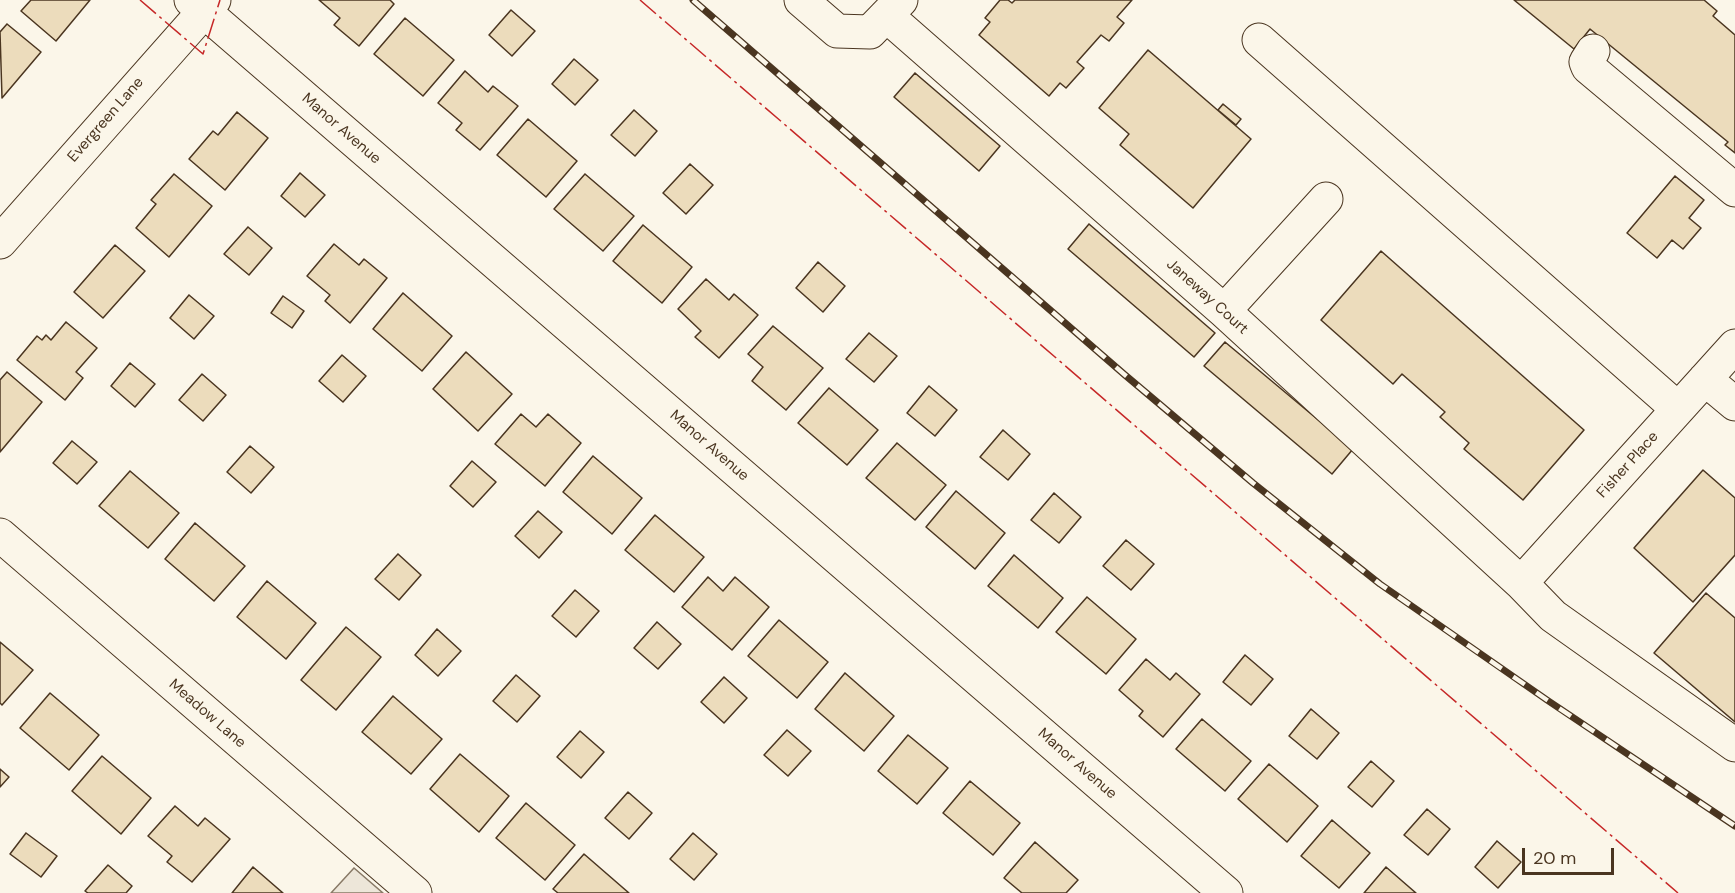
<!DOCTYPE html>
<style>
body{margin:0}
#map{position:relative;width:1735px;height:893px;overflow:hidden;background:#fbf6e9;font-family:"DM Sans",sans-serif}
canvas{display:block}
.scale{position:absolute;left:1522px;top:848px;width:92px;height:27px;box-sizing:border-box;border:3px solid #4a3520;border-top:0;padding-left:8px;font-size:18px;line-height:21px;white-space:nowrap;color:#4a3520;-webkit-text-stroke:4px #fbf6e9;paint-order:stroke}
</style>
<div id="map">
<canvas width="1735" height="893"></canvas>
<div class="scale">20 m</div>
</div>
<script>
const context = document.querySelector('canvas').getContext('2d');
context.lineJoin = 'round';
function fillPath(path, color) { context.fillStyle = color; context.fill(path, 'evenodd'); }
const poly = rows => new Path2D(rows.map(r => 'M' + r).join(''));
function strokePath(path, color, width, dash) { context.strokeStyle = color; context.lineWidth = width; context.lineCap = dash ? 'butt' : 'round'; context.setLineDash(dash || []); context.stroke(path); }
function drawText(font, color, halo, rows, align = 'center') {
  context.font = font + ' "DM Sans",sans-serif'; context.lineWidth = 4.5; context.setLineDash([]); context.textBaseline = 'middle'; context.strokeStyle = halo; context.fillStyle = color; for (const [text, x, y, turn = 0] of rows) {
    context.save(); context.translate(x, y); context.rotate((+turn || 0) * Math.PI / 180); context.textAlign = isNaN(turn) ? turn : align; if (halo) context.strokeText(text, 0, 0); context.fillText(text, 0, 0); context.restore();
  }
}
const green = poly([
 [354,868,383,893,331,893,354,868]
]);
fillPath(green, '#ede6d9');
strokePath(green, '#887966', 1.5);
const building = poly([
 [31,0,90,0,56,41,21,11,31,0],
 [319,0,390,0,394,4,359,46,334,25,340,18,319,0],
 [1000,0,1008,0,1012,3,1015,0,1132,0,1117,17,1124,23,1109,41,1101,35,1077,62,1084,68,1066,88,1060,83,1049,96,979,35,990,22,985,18,1000,0],
 [1514,0,1704,0,1717,11,1713,16,1735,35,1735,153,1725,145,1728,142,1590,29,1574,49,1514,0],
 [511,10,535,31,512,56,489,35,511,10],
 [405,18,454,60,423,96,374,54,405,18],
 [7,24,41,52,2,98,0,32,7,24],
 [1148,50,1251,139,1193,208,1120,145,1129,134,1099,108,1148,50],
 [574,59,598,80,575,105,552,84,574,59],
 [465,71,488,92,493,86,518,106,480,150,456,130,462,123,438,103,465,71],
 [915,73,1000,146,979,171,894,97,915,73],
 [1223,104,1241,119,1236,125,1218,110,1223,104],
 [634,110,657,131,635,156,611,135,634,110],
 [237,112,268,138,225,190,189,159,213,131,218,135,237,112],
 [528,119,577,161,546,197,497,155,528,119],
 [690,164,713,185,686,214,663,193,690,164],
 [300,173,325,195,305,217,281,196,300,173],
 [174,174,212,206,169,257,136,228,156,204,151,200,174,174],
 [585,174,634,216,603,251,554,209,585,174],
 [1675,176,1704,200,1689,218,1701,228,1683,249,1672,240,1657,258,1627,233,1675,176],
 [1089,224,1215,333,1194,357,1068,249,1089,224],
 [643,225,692,267,662,303,613,261,643,225],
 [248,227,272,248,249,275,224,254,248,227],
 [334,244,359,265,364,259,387,278,350,323,325,301,330,295,307,276,334,244],
 [115,245,145,271,103,318,74,292,115,245],
 [1381,251,1584,430,1523,500,1464,449,1469,443,1440,417,1445,412,1402,374,1393,384,1321,320,1381,251],
 [818,262,845,286,823,312,796,288,818,262],
 [706,279,729,300,734,294,758,315,719,358,695,337,701,331,678,309,706,279],
 [403,293,452,336,422,371,373,329,403,293],
 [189,295,214,316,194,339,170,318,189,295],
 [283,296,304,311,292,328,271,313,283,296],
 [66,322,97,348,76,372,83,378,65,400,17,360,37,336,42,340,46,335,51,340,66,322],
 [773,326,823,368,786,410,752,381,763,367,748,354,773,326],
 [869,333,897,356,874,382,846,359,869,333],
 [1225,342,1353,449,1332,474,1204,366,1225,342],
 [466,352,512,394,478,431,433,389,466,352],
 [342,355,366,376,343,402,319,381,342,355],
 [130,363,155,384,135,407,111,386,130,363],
 [7,372,42,402,0,452,0,380,7,372],
 [202,374,226,395,203,421,179,400,202,374],
 [929,386,957,410,935,436,907,413,929,386],
 [829,388,878,430,847,465,798,423,829,388],
 [521,414,536,427,548,414,581,443,545,486,495,444,521,414],
 [1003,430,1030,454,1008,480,980,457,1003,430],
 [72,441,97,462,77,484,53,463,72,441],
 [897,443,946,485,915,520,866,478,897,443],
 [250,446,274,467,251,493,227,472,250,446],
 [593,456,642,498,612,534,563,492,593,456],
 [472,461,496,482,473,507,450,486,472,461],
 [1703,470,1735,498,1735,555,1693,602,1634,548,1703,470],
 [130,471,179,513,148,548,99,506,130,471],
 [956,491,1005,533,975,569,926,527,956,491],
 [1054,493,1081,517,1059,543,1031,520,1054,493],
 [538,511,562,532,539,558,515,536,538,511],
 [655,515,704,557,674,592,625,550,655,515],
 [195,523,245,566,214,601,165,559,195,523],
 [1126,540,1154,564,1131,590,1103,566,1126,540],
 [398,554,421,575,399,600,375,579,398,554],
 [1014,555,1063,598,1038,628,988,586,1014,555],
 [708,577,723,591,735,577,769,607,732,650,682,607,708,577],
 [267,581,316,623,286,659,237,617,267,581],
 [575,590,599,611,576,637,552,616,575,590],
 [1706,593,1735,618,1735,722,1654,653,1706,593],
 [1087,597,1136,639,1106,674,1056,632,1087,597],
 [779,620,828,662,797,698,748,656,779,620],
 [657,622,681,644,658,669,634,648,657,622],
 [346,627,381,657,336,710,301,680,346,627],
 [437,629,461,651,438,676,415,655,437,629],
 [0,642,33,670,2,705,0,703,0,642],
 [1245,655,1273,679,1251,705,1223,682,1245,655],
 [1146,659,1170,680,1176,673,1200,694,1163,737,1139,716,1143,711,1119,690,1146,659],
 [845,673,894,716,864,751,815,709,845,673],
 [516,675,540,696,517,722,493,701,516,675],
 [724,677,747,698,724,723,701,702,724,677],
 [50,693,99,735,69,770,20,728,50,693],
 [393,696,442,739,411,774,362,732,393,696],
 [1311,709,1339,733,1317,759,1289,736,1311,709],
 [1202,719,1251,761,1225,791,1176,749,1202,719],
 [787,730,811,751,788,776,764,755,787,730],
 [580,731,604,752,581,778,557,757,580,731],
 [908,735,948,768,917,804,878,771,908,735],
 [460,754,509,796,479,832,430,789,460,754],
 [102,756,151,798,121,834,72,791,102,756],
 [1371,761,1394,781,1372,807,1348,787,1371,761],
 [1269,764,1318,806,1287,842,1238,799,1269,764],
 [0,769,9,777,0,787,0,769],
 [970,781,1020,823,993,855,943,813,970,781],
 [628,792,652,813,629,839,605,818,628,792],
 [526,803,575,845,545,880,496,838,526,803],
 [175,806,198,826,205,818,230,839,192,882,167,862,172,856,148,836,175,806],
 [1427,809,1450,829,1428,855,1404,835,1427,809],
 [1332,820,1370,853,1339,888,1301,856,1332,820],
 [26,833,57,856,41,877,10,854,26,833],
 [693,833,717,854,694,880,670,859,693,833],
 [1497,841,1521,862,1498,888,1475,867,1497,841],
 [1035,842,1078,880,1066,893,1022,893,1004,878,1035,842],
 [584,854,629,893,558,893,553,889,584,854],
 [108,865,132,886,126,893,88,893,85,891,108,865],
 [253,867,283,893,232,893,253,867],
 [1386,867,1416,893,1364,893,1386,867]
]);
fillPath(building, '#ecdcbc');
strokePath(building, '#4a3520', 1.5);
const minor = poly([
 [191,0,1226,893],
 [801,0,837,31,870,32,901,0],
 [887,16,1224,311,1521,583,1553,616,1735,745],
 [1259,40,1678,409],
 [1593,51,1586,62,1588,67,1735,190],
 [0,242,214,0],
 [1224,311,1326,199],
 [1705,379,1735,404],
 [0,535,415,893],
 [1521,583,1735,346]
]);
strokePath(minor, '#4a3520', 35);
strokePath(minor, '#fbf6e9', 33);
const rail = poly([
 [693,0,1125,375,1253,483,1380,584,1547,700,1735,826]
]);
strokePath(rail, '#4a3520', 7);
strokePath(rail, '#fbf6e9', 4.5, [14]);
strokePath(poly([
 [140,0,203,54,220,0],
 [640,0,1678,893]
]), '#c62828', 1.5, [21, 4.5, 3, 4.5]);
drawText('15px', '#4a3520', '#fbf6e9', [
 ["Evergreen Lane",106,120,-49],
 ["Manor Avenue",341,129,41],
 ["Janeway Court",1207,297,42],
 ["Manor Avenue",709,446,41],
 ["Fisher Place",1628,465,-48],
 ["Meadow Lane",207,714,41],
 ["Manor Avenue",1077,764,41]
]);
</script>
